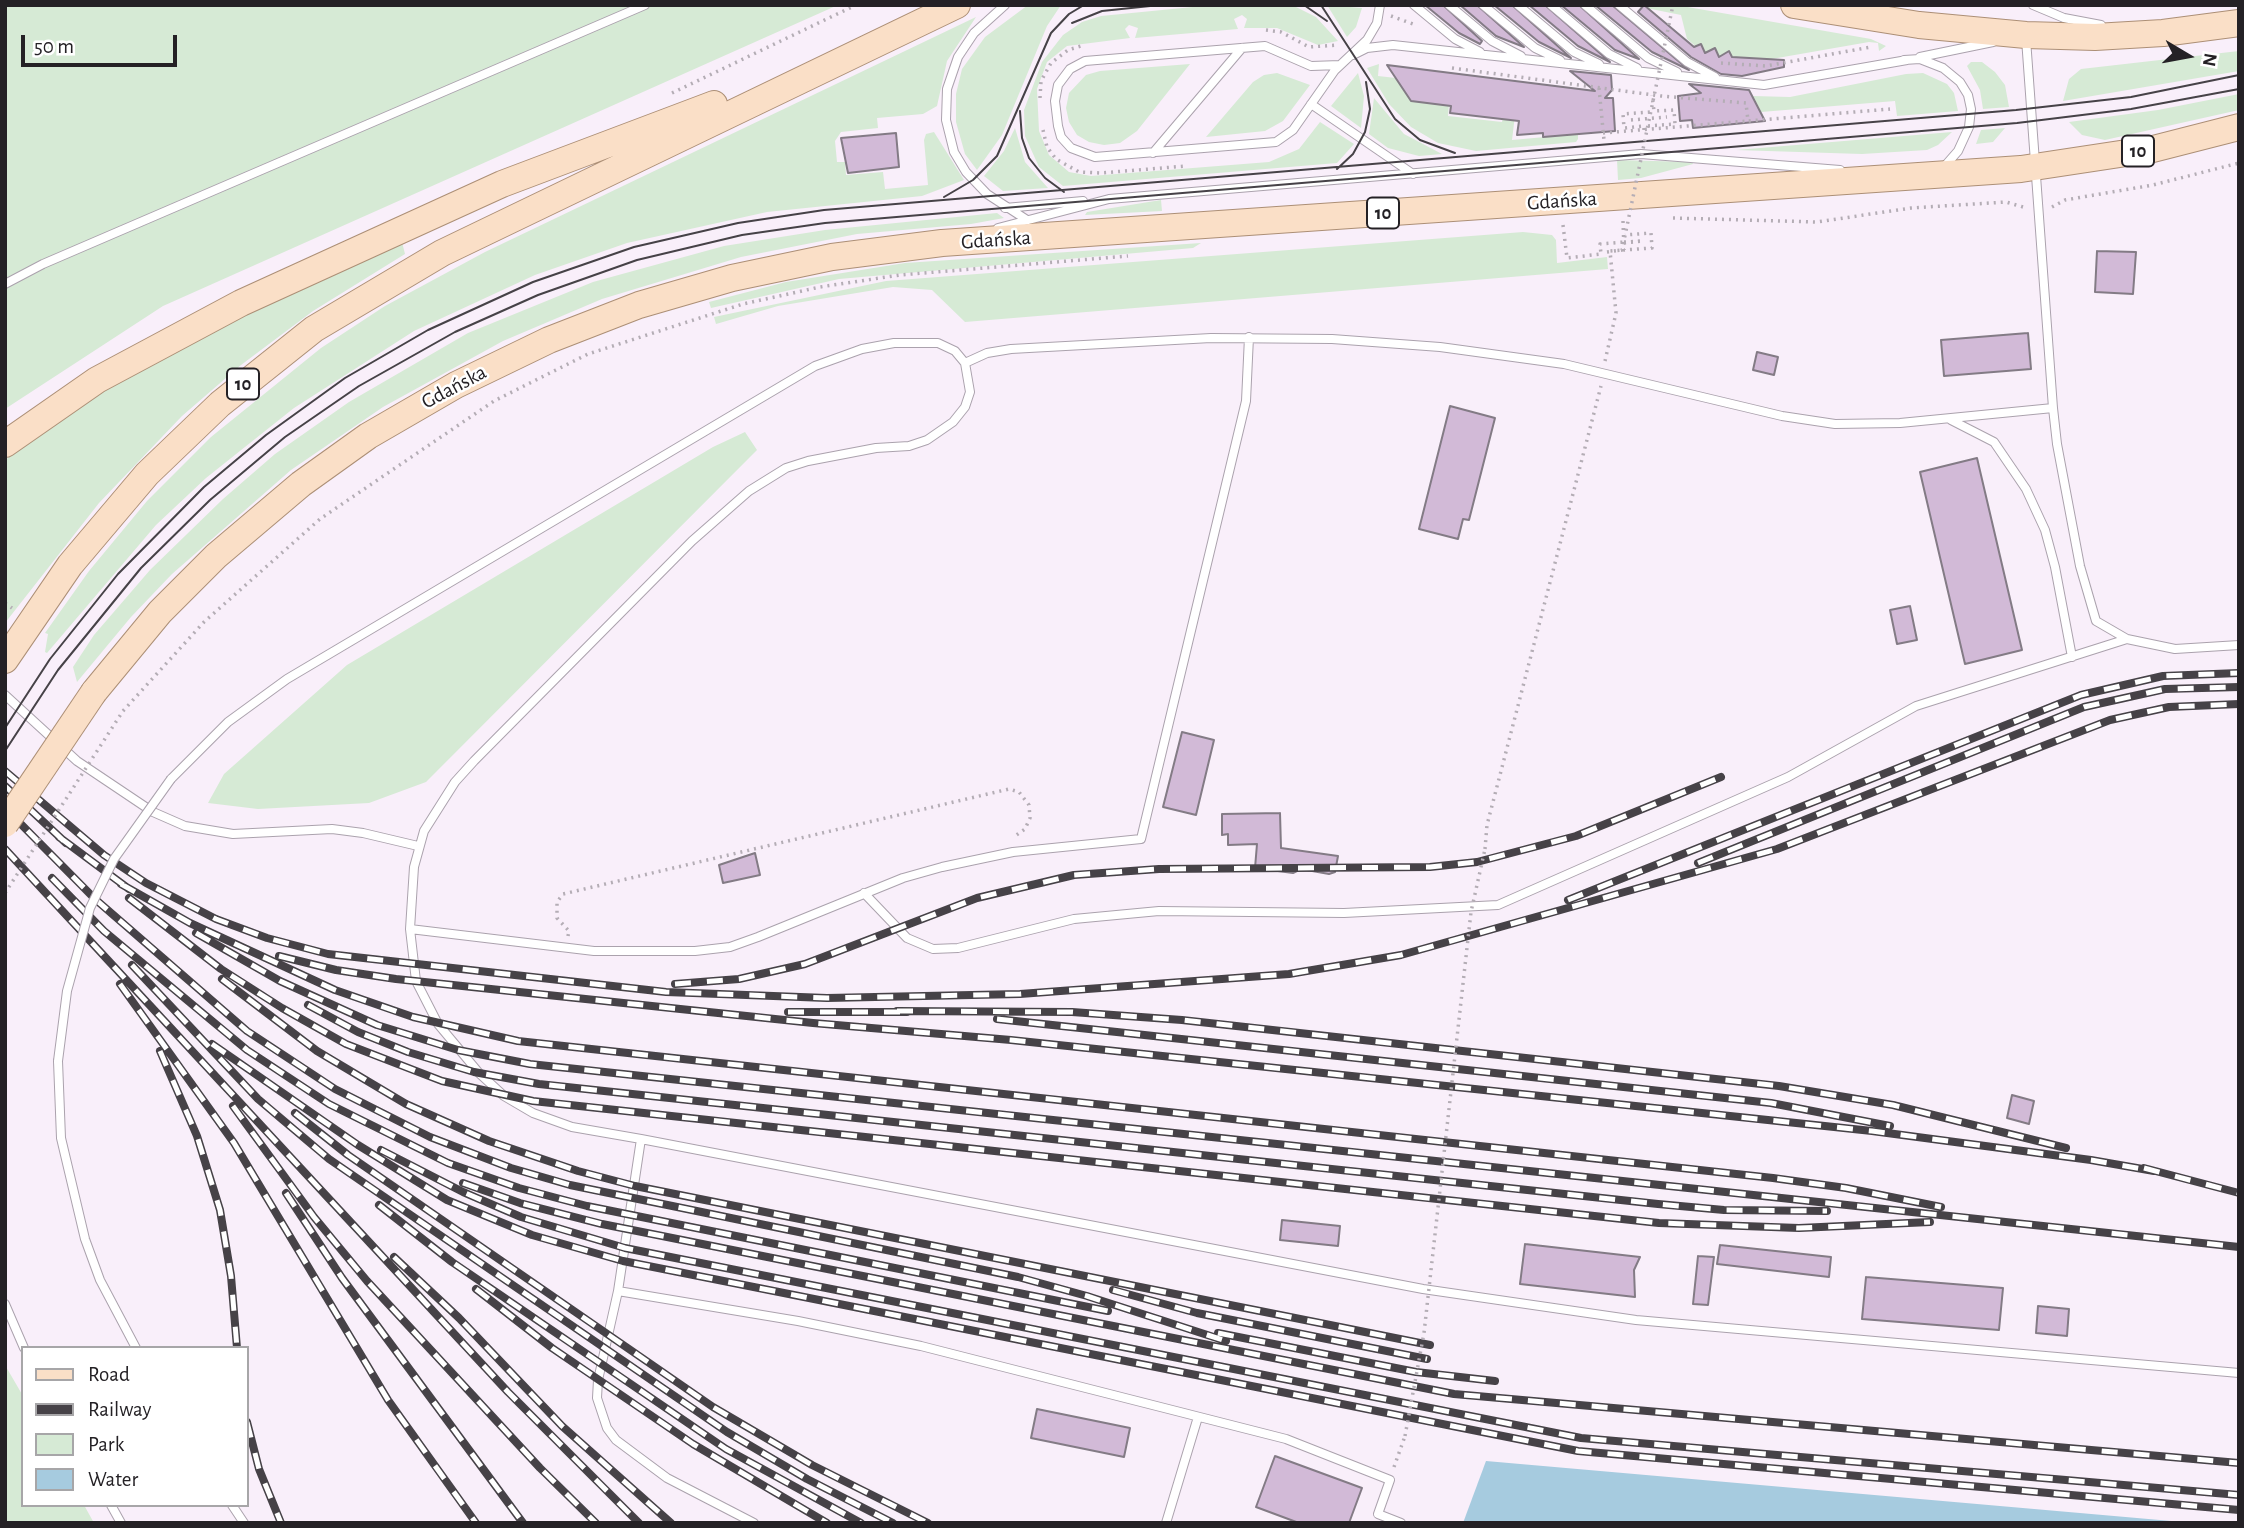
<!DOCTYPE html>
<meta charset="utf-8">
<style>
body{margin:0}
#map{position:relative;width:2244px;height:1528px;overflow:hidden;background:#f9effa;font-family:"Alegreya Sans",sans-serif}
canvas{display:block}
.frame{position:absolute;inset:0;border:7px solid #242125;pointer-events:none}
.legend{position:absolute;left:21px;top:1346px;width:228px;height:161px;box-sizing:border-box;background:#fff;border:2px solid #a7a6a8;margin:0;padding:9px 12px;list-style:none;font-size:21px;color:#242125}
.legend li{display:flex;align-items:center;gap:14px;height:35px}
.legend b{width:35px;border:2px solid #a7a6a8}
.north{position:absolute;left:2153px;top:21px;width:70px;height:70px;-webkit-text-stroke:5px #fff;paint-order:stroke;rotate:100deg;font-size:19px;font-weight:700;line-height:28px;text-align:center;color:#242125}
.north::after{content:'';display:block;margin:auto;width:24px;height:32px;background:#242125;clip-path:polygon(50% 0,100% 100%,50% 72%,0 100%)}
.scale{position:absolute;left:21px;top:35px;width:156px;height:32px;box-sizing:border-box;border:4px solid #242125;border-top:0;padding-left:9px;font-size:21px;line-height:24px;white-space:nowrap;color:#242125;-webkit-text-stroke:5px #fff;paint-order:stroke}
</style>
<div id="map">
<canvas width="2244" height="1528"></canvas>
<div class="frame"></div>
<ul class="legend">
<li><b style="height:9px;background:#fadfc7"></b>Road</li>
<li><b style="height:9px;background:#464247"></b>Railway</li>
<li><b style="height:19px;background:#d6ead5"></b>Park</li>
<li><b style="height:19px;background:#a6cbdf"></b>Water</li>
</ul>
<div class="north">N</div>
<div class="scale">50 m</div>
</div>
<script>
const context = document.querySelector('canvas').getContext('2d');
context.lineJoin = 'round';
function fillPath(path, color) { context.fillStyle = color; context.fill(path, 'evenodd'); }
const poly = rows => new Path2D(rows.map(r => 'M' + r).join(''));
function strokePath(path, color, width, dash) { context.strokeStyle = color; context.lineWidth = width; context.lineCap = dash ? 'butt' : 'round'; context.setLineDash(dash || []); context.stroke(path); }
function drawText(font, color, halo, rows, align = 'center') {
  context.font = font + ' "Alegreya Sans",sans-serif'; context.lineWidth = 5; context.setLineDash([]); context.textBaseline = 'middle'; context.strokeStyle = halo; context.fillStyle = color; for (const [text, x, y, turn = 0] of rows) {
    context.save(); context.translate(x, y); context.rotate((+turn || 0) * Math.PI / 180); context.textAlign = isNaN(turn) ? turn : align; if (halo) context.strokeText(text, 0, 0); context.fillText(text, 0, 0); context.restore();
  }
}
fillPath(poly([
 [5,5,838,5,163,306,5,409],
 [1028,5,1061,5,1047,26,1002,135,977,170,965,154,956,122,956,94,962,69,985,37],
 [1213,5,1292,5,1316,17,1338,41,1318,45,1277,28,1244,28,1247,19,1242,15,1234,19,1238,29,1135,38,1138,28,1129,25,1125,29,1130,38,1067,46,1047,62,1037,89,1039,131,1049,155,1069,172,1091,176,1269,162,1299,149,1320,122,1354,144,1337,163,1063,186,1039,167,1025,136,1024,110,1042,62,1063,35,1082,22,1101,16],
 [1327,5,1362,8,1356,27,1347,37],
 [1631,5,1676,5,1871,39,1886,46,1879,51,1878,43,1869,42,1766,60,1716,57,1705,54,1687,39,1681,15],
 [976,17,947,61,937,106,923,114,877,118,878,128,841,132,835,141,837,162,845,162,846,175,883,172,885,189,928,185,924,140,926,134,934,132,964,180,922,196,767,212,627,243,535,275,414,331,294,408,206,478,156,525,47,653,45,652,48,634,45,633,89,571,147,501,211,437,321,348,385,306,485,252],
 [2239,51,2239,71,2063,101,2069,79,2081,69],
 [1971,62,1982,62,1995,72,2005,85,2009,107,1983,109,1980,90,1967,66],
 [1190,64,1137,131,1120,143,1104,145,1089,142,1077,135,1069,122,1066,108,1069,93,1086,75,1100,71],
 [1379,64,1378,76,1396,78,1412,101,1425,102,1450,91,1448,116,1502,122,1505,105,1516,107,1512,140,1578,134,1578,139,1576,142,1476,151,1438,143,1411,127,1389,104,1367,68],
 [1277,73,1310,85,1283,121,1265,131,1206,137,1253,82,1264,75],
 [1358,73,1364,96,1361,128,1331,106],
 [1923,73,1947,84,1954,93,1958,111,1897,116,1895,101,1761,112,1753,96,1790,97,1906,74],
 [2239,94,2239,110,2105,140,2082,135,2069,122,2158,110],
 [1374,98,1404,134,1442,154,1419,156,1388,148,1369,134],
 [1015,128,1025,162,1048,188,1003,191,984,176,1004,151],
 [2005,128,1993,142,1976,144,1981,130],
 [1952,132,1938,145,1927,150,1862,154,1736,150],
 [1617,160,1692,162,1693,164,1641,178,1618,180],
 [1161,200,1162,211,1085,215,1087,212],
 [997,213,1004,218,971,224,857,234,741,257,602,299,503,341,383,407,291,470,172,574,131,617,77,682,73,667,94,635,150,570,223,499,275,454,349,402,468,333,593,282,724,246,825,230],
 [1523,232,1552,235,1556,240,1557,263,1607,257,1608,269,965,322,932,290,893,287,778,306,716,324,714,317,886,281],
 [402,242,405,254,313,311,241,365,182,416,99,503,5,623,5,460,85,401,201,336],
 [1201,243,1193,248,839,279,711,308,709,302,786,282,905,263],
 [745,432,757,450,426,782,369,803,258,809,208,803,224,774,347,665,713,447],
 [5,1365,23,1396,23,1505,84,1505,94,1523,5,1523]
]), '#d6ead5');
fillPath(poly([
 [1486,1461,2194,1523,1463,1523]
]), '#a6cbdf');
const building = poly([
 [1425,5,1443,5,1482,41,1480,44,1459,33,1425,5],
 [1460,5,1477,5,1524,47,1496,36,1460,5],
 [1494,5,1512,5,1571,58,1539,42,1494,5],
 [1529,5,1545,5,1610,62,1578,46,1529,5],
 [1561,5,1579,5,1639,59,1615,50,1561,5],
 [1595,5,1612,5,1689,70,1652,52,1595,5],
 [1644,5,1694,47,1701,44,1705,53,1715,48,1719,57,1729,51,1732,57,1784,60,1784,67,1742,76,1721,74,1691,57,1638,12,1644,5],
 [1387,65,1595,91,1570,71,1611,75,1612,90,1605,98,1613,98,1615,131,1543,137,1543,133,1517,135,1519,121,1450,113,1451,106,1411,101,1387,65],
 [1689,84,1749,90,1765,121,1693,128,1692,120,1680,121,1678,96,1701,93,1689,84],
 [896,133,899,167,848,173,841,138,896,133],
 [2097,251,2136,252,2133,294,2095,292,2097,251],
 [2028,333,2031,369,1944,376,1941,340,2028,333],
 [1757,352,1778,357,1774,375,1753,370,1757,352],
 [1450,406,1495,418,1469,520,1463,519,1458,539,1419,529,1450,406],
 [1977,458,2022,650,1965,664,1920,472,1977,458],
 [1910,606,1917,640,1897,644,1890,610,1910,606],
 [1182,732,1214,740,1196,815,1163,807,1182,732],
 [1280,813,1281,848,1338,856,1335,872,1329,874,1301,869,1293,873,1255,868,1257,844,1228,845,1228,834,1222,835,1222,814,1280,813],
 [755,853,760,875,723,883,719,865,755,853],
 [2012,1095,2034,1101,2029,1124,2007,1118,2012,1095],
 [1282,1220,1340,1226,1338,1246,1280,1240,1282,1220],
 [1525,1244,1640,1257,1634,1270,1635,1297,1520,1284,1525,1244],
 [1720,1245,1831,1257,1829,1277,1717,1264,1720,1245],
 [1698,1256,1714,1257,1708,1305,1693,1304,1698,1256],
 [1866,1277,2003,1288,1999,1330,1862,1319,1866,1277],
 [2038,1306,2069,1309,2067,1336,2036,1333,2038,1306],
 [1037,1409,1130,1428,1124,1457,1031,1438,1037,1409],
 [1275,1456,1362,1488,1349,1523,1299,1523,1256,1507,1275,1456]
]);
fillPath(building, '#d2bad7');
strokePath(building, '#837b85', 2);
const lane = poly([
 [1005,5,974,33,958,57,947,89,946,120,954,152,966,172,987,194,1027,220],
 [1414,5,1455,39,1480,52],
 [1449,5,1492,41,1521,56],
 [1483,5,1535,48,1560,60],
 [1518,5,1574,52,1599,64],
 [1551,5,1609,54,1637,68],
 [1585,5,1648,58,1677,72],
 [1619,5,1687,62,1715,77],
 [2033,5,2064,18,2101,25],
 [2026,39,2053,408],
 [1353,55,1367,48,1393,45,1764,85,1907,60],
 [1920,57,1993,42],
 [1904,60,1920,59,1943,68,1960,82,1968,95,1971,109,1969,127,1958,151,1944,167],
 [1340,65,1311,66,1265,46,1085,61,1070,69,1058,85,1055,101,1058,126,1061,137,1071,148,1095,157,1276,142,1293,130,1335,70,1367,40,1377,23,1380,5],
 [1311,104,1413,174],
 [1153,153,1242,48],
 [1005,208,1083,201],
 [998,228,1109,199,1641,154,1840,170],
 [5,284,43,264,645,5],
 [965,363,987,353,1011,349,1211,338,1332,339,1440,347,1564,364,1782,416,1835,424,1900,423,2053,408,2057,444,2080,566,2096,621,2127,639,2175,649,2239,645],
 [1951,420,1994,442,2026,489,2045,530,2055,567,2072,657],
 [5,695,77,761,153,812,185,826,233,834,332,829,363,833,418,846],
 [171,779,228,722,287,679,815,366,862,349,894,343,938,343,955,351,965,363,970,392,965,407,953,422,927,440,909,446,876,448,808,461,786,468,749,491,692,541,474,761,455,782,424,831,414,867,410,929,416,981,438,1024,479,1073,504,1096,533,1113,572,1127,641,1139],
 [864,893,907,938,933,949,958,948,1074,919,1159,911,1344,913,1498,905,1788,777,1916,706,2127,639],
 [410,929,594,951,695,951,730,947,758,937,903,878,942,867,1013,852,1141,839,1246,401,1249,337],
 [58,1061,61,1138,85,1239,100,1280,136,1348],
 [618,1291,598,1380,597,1398,607,1428,616,1440,667,1478,754,1523],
 [5,1304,24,1348],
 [111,1505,121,1523],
 [232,1505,244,1523],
 [1166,1523,1198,1417],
 [1401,1523,1378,1514,1390,1480,1286,1439,921,1346,798,1321,618,1291,641,1139,1423,1289,1636,1320,2239,1373]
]);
const primary = poly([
 [1794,5,1919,25,2026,35,2095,37,2163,33,2239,23],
 [5,444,97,380,241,303,502,184,714,104],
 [5,660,70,565,147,474,220,404,314,329,442,253,957,5],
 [94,692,160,612,216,556,301,484,368,436,456,385,549,340,639,305,732,278,832,257,942,243,2021,169,2153,149,2239,127]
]);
strokePath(lane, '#aba2ad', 10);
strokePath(primary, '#ac8f76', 28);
strokePath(poly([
 [1391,16,1413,24],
 [1266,30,1281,32,1309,47,1338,45],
 [1721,63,1766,66,1871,47],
 [1452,68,1661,96,1746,103,1748,121,1890,109],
 [1599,88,1604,140],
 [672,93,856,5],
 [1040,98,1041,81,1051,63,1068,50,1081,46],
 [1631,120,1667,117],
 [1648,126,1675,124,1674,110,1654,111,1652,95],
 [1043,130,1047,147,1056,159,1079,172,1101,173,1186,166],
 [1644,130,1644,126,1624,128,1623,114,1650,112],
 [1603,133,1748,121],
 [2052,207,2065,200,2153,185,2239,163],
 [1673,218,1817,222,1911,208,2006,202,2023,207],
 [1623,221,1624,250,1652,248,1651,233,1625,235],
 [1563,225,1567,258,1601,254,1600,244,1624,242],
 [1624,243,1643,241],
 [1605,361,1616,313,1610,251,1624,250],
 [5,603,12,608],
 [123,711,204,622,320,519,494,401,588,354,743,304,820,287,900,275,1128,256],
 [1485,849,1487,825,1601,386],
 [568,936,569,931,557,918,557,902,563,894,1009,789,1019,792,1029,805,1030,818,1025,829,1015,836],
 [1394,1467,1405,1436]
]), '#b4adb5', 3.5, [2, 5]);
strokePath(lane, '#fff', 8);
strokePath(primary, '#fadfc7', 26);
strokePath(poly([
 [1304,5,1327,21],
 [1321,5,1395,119,1420,140,1455,153],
 [1072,23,1102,11,1160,5],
 [1020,111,1022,138,1029,158,1045,178,1064,192],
 [1337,169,1353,154,1365,132,1370,109,1366,82],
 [944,197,973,180,997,156,1051,33,1069,14,1084,5],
 [5,728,50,659,118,574,204,487,266,435,345,378,428,330,533,282,634,247,738,223,824,210,2016,110,2131,97,2239,75],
 [5,751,58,670,141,568,210,500,285,437,359,386,455,332,538,295,637,260,742,235,825,223,2017,123,2131,109,2239,89]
]), '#464247', 2);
const rail = poly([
 [5,771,104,855,146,883,216,919,267,938,328,954,666,992,827,998,1020,994,1289,974,1401,955,1777,849,2110,720,2169,707,2239,704],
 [5,786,66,843],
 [5,808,95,899,247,1031,335,1089,430,1137,511,1168,570,1185,1018,1277,1087,1296,1226,1341],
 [59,837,129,889],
 [5,849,508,1392,639,1523],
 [1698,863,2084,707,2165,689,2239,687],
 [52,878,104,931,247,1050,329,1104,448,1163,519,1188,587,1206,1108,1311],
 [121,884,190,923,335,990,413,1017,518,1041,1773,1178,1846,1188,1941,1207],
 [129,898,221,969,282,1008,346,1044,442,1081,533,1101,1659,1223,1799,1228,1930,1222],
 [1568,900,2081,695,2163,676,2239,673],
 [196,933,280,981,377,1025,458,1050,530,1064,2239,1247],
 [279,956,336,970,396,979,813,1023,1011,1040,1872,1131,2091,1160,2154,1171],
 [132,965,258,1099,329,1159,727,1432,807,1479,893,1523],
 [222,979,317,1051,406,1104,489,1141,578,1171,635,1186,1430,1345],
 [120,984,234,1143,388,1400,476,1523],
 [675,984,739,979,805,964,977,898,1074,875,1159,869,1430,867,1477,862,1576,836,1721,777],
 [308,1005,358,1032,408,1052,474,1072,539,1084,1658,1204,1724,1210,1827,1211],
 [897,1011,1072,1012,1182,1020,1779,1086,1893,1105,2066,1148],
 [788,1012,907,1012],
 [997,1019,1771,1103,1890,1126],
 [212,1044,358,1145,447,1200,532,1235,623,1261,1578,1451,2239,1510],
 [160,1051,197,1136,220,1210,231,1276,237,1348],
 [233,1106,314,1217,367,1281,540,1468,596,1523],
 [295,1113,348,1155,713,1407,812,1465,928,1523],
 [381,1150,463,1192,521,1217,625,1248,1581,1438,2239,1495],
 [2144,1168,2239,1193],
 [463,1183,520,1203,602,1224,1454,1394,2239,1463],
 [286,1193,342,1278,523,1523],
 [379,1205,452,1262,726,1449,861,1523],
 [394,1257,459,1318,562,1426,671,1523],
 [476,1289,552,1348,693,1444,827,1523],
 [1113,1290,1197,1313,1427,1359],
 [1218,1333,1416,1372,1495,1381],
 [247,1422,259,1469,281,1523]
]);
strokePath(rail, '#464247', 8);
strokePath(rail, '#fff', 5, [16]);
const laneBridge = poly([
 [58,1061,67,991,90,908,114,859,171,779]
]);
const primaryBridge = poly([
 [5,824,94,692]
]);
strokePath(laneBridge, '#aba2ad', 10, []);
strokePath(primaryBridge, '#ac8f76', 28, []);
strokePath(poly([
 [1624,242,1643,241],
 [1607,252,1622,250,1673,5],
 [5,893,123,711],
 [1405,1436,1424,1333,1471,912,1485,849]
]), '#b4adb5', 3.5, [2, 5]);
strokePath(laneBridge, '#fff', 8);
strokePath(primaryBridge, '#fadfc7', 26);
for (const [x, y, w] of [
 [2138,151,32],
 [1383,213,32],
 [243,384,32]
]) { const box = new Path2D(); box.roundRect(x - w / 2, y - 15.5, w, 31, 5); context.fillStyle = '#fff'; context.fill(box); strokePath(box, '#242125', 2); }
drawText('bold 19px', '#242125', null, [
 ["10",2138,151],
 ["10",1383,213],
 ["10",243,384]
]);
drawText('21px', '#242125', '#fff', [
 ["Gdańska",1562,201,-4],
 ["Gdańska",996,240,-4],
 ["Gdańska",454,387,-28]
]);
</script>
